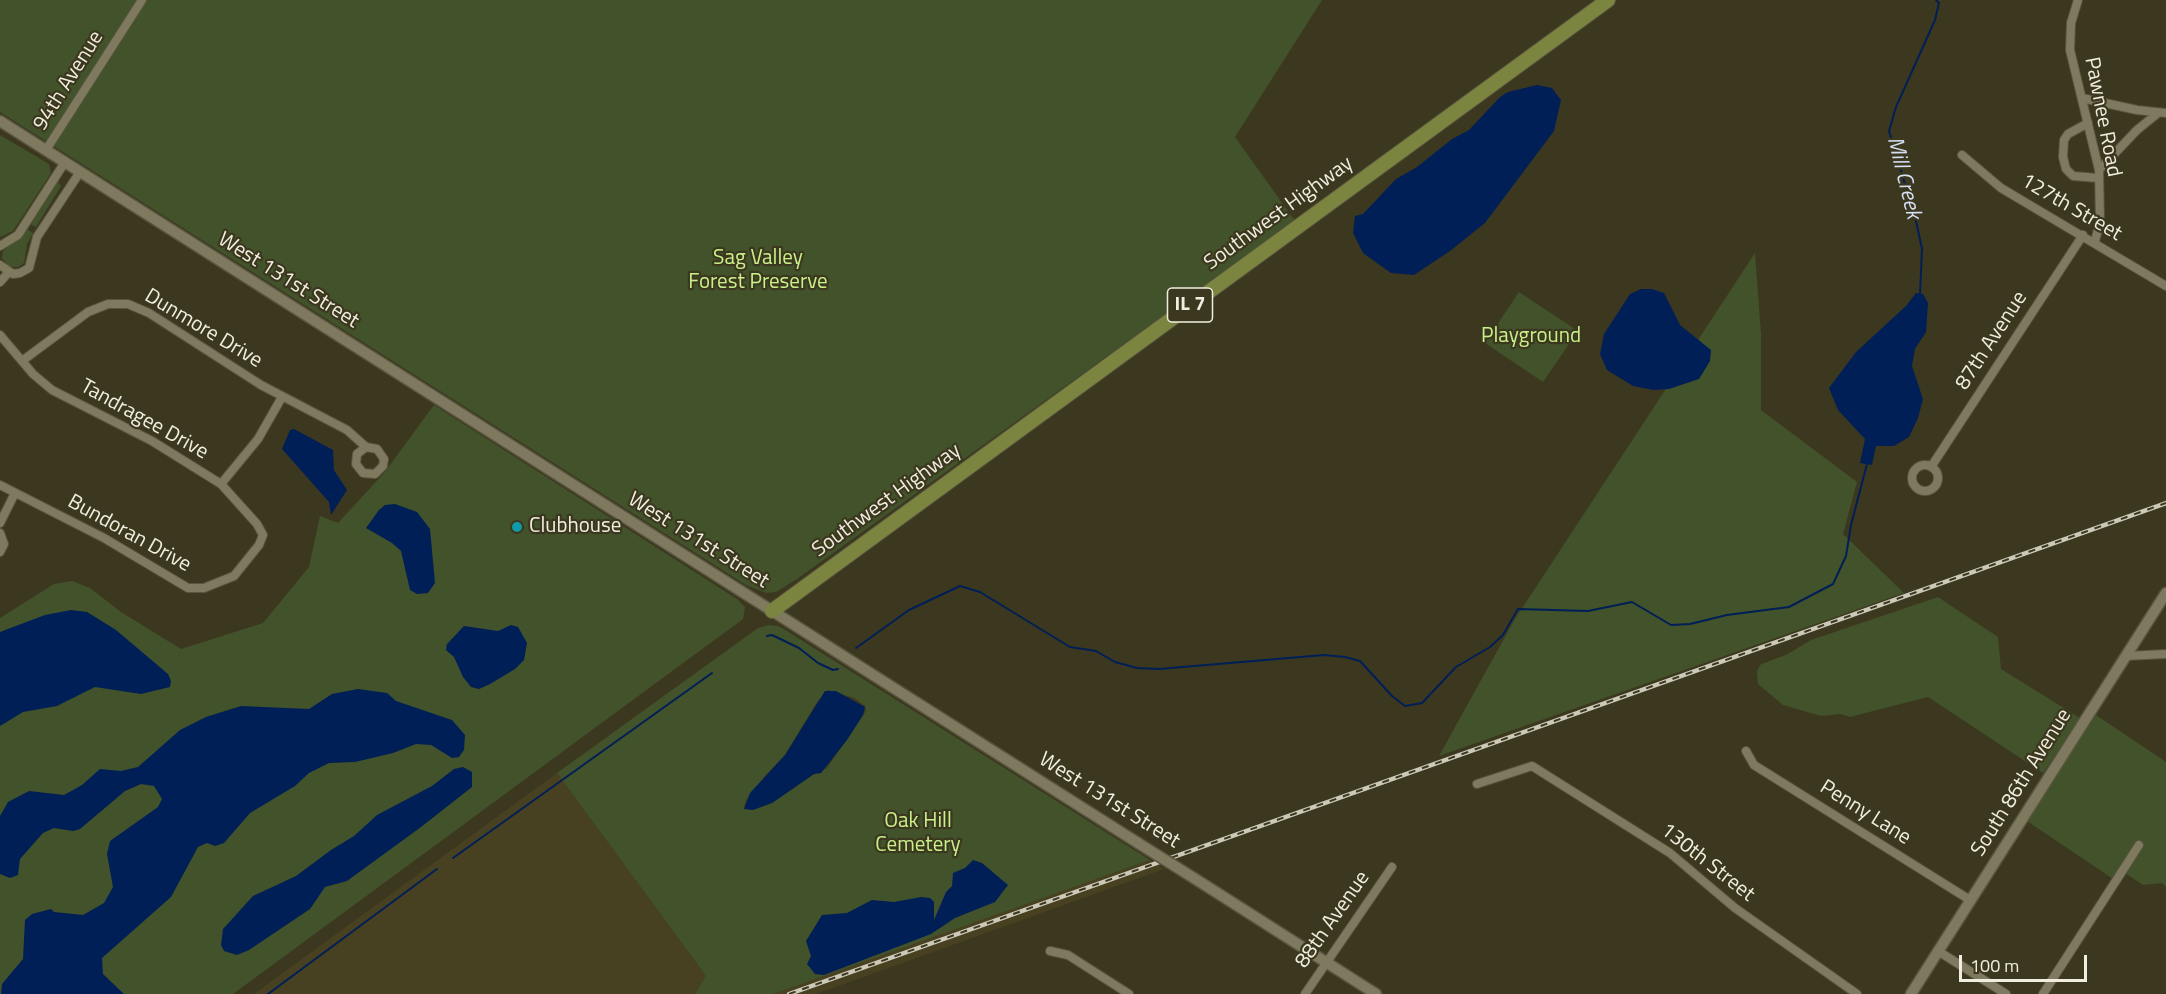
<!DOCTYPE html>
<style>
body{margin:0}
#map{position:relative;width:2166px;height:994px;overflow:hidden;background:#3c381f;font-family:"Titillium Web",sans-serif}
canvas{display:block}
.scale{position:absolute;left:1959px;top:955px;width:128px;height:27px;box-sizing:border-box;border:3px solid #f1eedf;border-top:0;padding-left:8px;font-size:18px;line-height:21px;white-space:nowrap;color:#f1eedf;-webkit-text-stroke:4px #3c381f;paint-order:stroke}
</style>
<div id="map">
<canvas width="2166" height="994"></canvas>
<div class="scale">100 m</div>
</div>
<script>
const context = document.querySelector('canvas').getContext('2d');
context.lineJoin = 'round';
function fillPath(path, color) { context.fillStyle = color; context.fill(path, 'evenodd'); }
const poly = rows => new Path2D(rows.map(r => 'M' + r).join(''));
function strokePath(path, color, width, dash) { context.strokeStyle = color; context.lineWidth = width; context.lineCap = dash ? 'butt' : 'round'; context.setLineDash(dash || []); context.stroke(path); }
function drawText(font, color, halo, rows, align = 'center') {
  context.font = font + ' "Titillium Web",sans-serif'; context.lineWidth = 4.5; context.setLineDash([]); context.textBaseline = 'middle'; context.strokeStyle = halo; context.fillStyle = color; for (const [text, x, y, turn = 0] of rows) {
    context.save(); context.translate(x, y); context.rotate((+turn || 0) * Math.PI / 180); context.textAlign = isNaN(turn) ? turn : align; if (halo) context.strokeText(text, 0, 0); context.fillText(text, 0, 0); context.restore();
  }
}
fillPath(poly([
 [557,773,706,976,695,994,254,994],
 [1150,860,1164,869,816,994,770,994]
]), '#484121');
fillPath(poly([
 [0,0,1322,0,1235,137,1295,221,797,579,776,592,766,593,746,585,0,112],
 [0,135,49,164,51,173,13,231,0,237],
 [58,182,61,186,36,227,30,224],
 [27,229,33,233,27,244,24,263,18,267,9,267,2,258,3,251],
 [1755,253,1761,334,1761,410,1857,482,1843,534,1904,593,1439,756,1515,619],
 [1519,292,1578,331,1543,382,1485,343],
 [434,405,737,599,745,607,743,619,233,994,0,994,0,618,54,584,72,581,90,588,121,612,181,649,263,623,309,567,320,516,338,523,384,473],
 [1938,597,1998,637,2001,669,2080,718,2043,773,1928,697,1850,717,1841,714,1821,716,1783,705,1758,684,1757,671,1761,664,1786,655,1811,640],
 [769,625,778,626,787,631,1150,860,773,994,695,994,706,976,557,773,758,628],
 [828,690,854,698,865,706,866,711,827,768,814,774,772,803,744,808,746,800,765,776,785,755,817,702],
 [2096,715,2166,762,2166,887,2162,883,2143,885,2125,873,2119,883,2027,821]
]), '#42522a');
fillPath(poly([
 [1537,85,1552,88,1561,100,1554,131,1485,223,1450,251,1414,275,1391,273,1363,253,1353,233,1355,216,1363,214,1396,179,1417,167,1452,139,1469,130,1500,97,1508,92],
 [1641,289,1652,289,1664,293,1680,325,1711,350,1710,361,1699,379,1669,389,1653,390,1633,386,1607,370,1600,354,1604,334,1630,294],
 [1916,293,1923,294,1928,303,1926,332,1915,349,1912,366,1923,399,1918,418,1909,437,1894,446,1876,446,1872,465,1860,463,1865,439,1838,410,1829,388,1856,352,1906,306],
 [294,429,333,450,334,470,347,490,331,515,329,502,282,449,290,430],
 [395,504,417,512,430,529,435,583,428,593,417,594,410,590,401,551,392,543,366,528,379,510,385,505],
 [71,610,87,612,116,630,168,674,171,681,170,687,141,694,95,687,57,706,23,712,0,726,0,632,45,615],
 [511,625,518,627,527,643,524,660,515,669,490,684,479,689,471,687,463,677,454,657,446,650,447,644,464,626,498,631],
 [358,689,387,693,396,701,452,720,465,735,464,750,459,757,452,758,431,745,416,744,393,753,355,762,329,763,309,773,295,786,250,813,224,843,215,846,207,843,198,847,171,897,102,958,103,974,124,994,1,994,2,984,23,959,25,920,32,914,51,909,54,912,83,915,104,903,113,887,107,854,110,841,158,807,162,799,154,786,141,784,125,791,80,829,73,831,54,828,43,833,20,859,18,875,10,878,0,874,0,816,8,802,29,791,64,795,82,785,100,769,121,771,138,767,180,730,206,717,241,706,309,709,332,694],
 [825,691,836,691,865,707,863,715,847,740,821,773,814,774,772,803,753,810,744,809,750,793,785,755],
 [463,767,472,772,472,787,421,827,347,881,325,887,310,909,249,950,237,955,224,951,221,945,223,929,253,896,296,876,331,850,354,836,377,815,432,786,454,769],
 [973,860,982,863,1008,885,995,902,955,918,931,934,824,975,815,974,807,964,811,956,806,941,822,915,847,913,872,900,894,902,921,897,930,898,934,902,934,920,946,892,952,886,953,873,965,868]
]), '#001f56');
strokePath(poly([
 [1920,294,1922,249,1916,221,1889,131,1896,107,1935,20,1939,3,1936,0],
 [767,636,772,635,799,648,818,663,833,670,838,669],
 [856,648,909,610,960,586,980,592,1070,647,1096,651,1115,662,1137,668,1159,669,1324,655,1345,657,1360,661,1392,696,1405,706,1422,703,1456,667,1490,647,1503,635,1518,609,1588,611,1632,602,1671,625,1690,624,1727,615,1789,607,1833,584,1846,556,1851,525,1867,464],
 [453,858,712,673],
 [268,994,437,869]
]), '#001f56', 2);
const minor = poly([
 [2078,0,2071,23,2070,50,2099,170,2100,222,2095,241],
 [2082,98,2137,110,2166,113],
 [2088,123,2068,134,2064,140,2063,157,2066,169,2073,176,2098,178],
 [46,150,142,0],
 [1962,155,2001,188,2166,286],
 [2099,170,2137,130,2158,113],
 [0,246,18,235,65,162],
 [0,265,13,274,20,273,29,268,37,237,80,172],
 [0,282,8,273],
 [0,335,33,374,52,390,152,441,221,484,257,524,263,535,259,545,234,576,204,588,188,588,104,538,0,485],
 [22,361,88,312,108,304,128,304,149,313,261,385,347,430,366,447,377,449,384,459,383,466,375,474,363,473,356,464,357,454,366,447],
 '1912 478a13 13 0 1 1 26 0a13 13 0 1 1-26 0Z',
 [1931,467,2083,235],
 [221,484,258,439,282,397],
 [0,523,15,493],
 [0,533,4,544,0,552],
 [2126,656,2166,654],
 [1746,751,1754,765,1970,900],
 [1477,784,1532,766,1670,853,1735,908,1857,994],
 [1050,951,1068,955,1129,994],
 [1938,951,2006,994],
 [1305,994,1392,867],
 [2043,994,2139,845]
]);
const tertiary = poly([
 [0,121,1138,843],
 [1197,880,1376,994],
 [1911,994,2166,593]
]);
const primary = poly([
 [772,611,1608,0]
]);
strokePath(minor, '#59553f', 10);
strokePath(tertiary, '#59553f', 13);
strokePath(primary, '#59553f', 16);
strokePath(minor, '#7f7a5f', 8);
strokePath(tertiary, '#7f7a5f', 10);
strokePath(primary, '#7b8540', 14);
const rail = poly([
 [789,994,2166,503]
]);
strokePath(rail, '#ccc9b8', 4.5);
strokePath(rail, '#3c381f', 2, [7]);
const tertiaryBridge = poly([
 [1138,843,1197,880]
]);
strokePath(tertiaryBridge, '#59553f', 13, []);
strokePath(tertiaryBridge, '#7f7a5f', 10);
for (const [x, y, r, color] of [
 [517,527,6,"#0f9aa8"]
]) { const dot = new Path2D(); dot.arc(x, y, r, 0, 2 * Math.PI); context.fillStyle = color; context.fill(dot); strokePath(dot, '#3c381f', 2); }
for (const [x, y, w] of [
 [1190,305,45]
]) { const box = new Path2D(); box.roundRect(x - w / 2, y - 17, w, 34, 4.5); context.fillStyle = '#3c381f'; context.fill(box); strokePath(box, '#f1eedf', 1.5); }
drawText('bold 20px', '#f1eedf', null, [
 ["IL 7",1190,305]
]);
drawText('21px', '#f1eedf', '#3c381f', [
 ["94th Avenue",69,81,-58],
 ["Pawnee Road",2102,117,79],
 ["127th Street",2071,208,30],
 ["Southwest Highway",1279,214,-36],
 ["West 131st Street",288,281,32],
 ["Dunmore Drive",203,329,31],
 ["87th Avenue",1992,341,-57],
 ["Tandragee Drive",144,420,29],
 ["Southwest Highway",887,501,-36],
 ["Bundoran Drive",129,534,29],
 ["West 131st Street",698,541,32],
 ["South 86th Avenue",2022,783,-58],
 ["West 131st Street",1109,801,32],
 ["Penny Lane",1865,813,32],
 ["130th Street",1707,863,38],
 ["88th Avenue",1333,920,-55]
]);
drawText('21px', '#c9f18a', '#3c381f', [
 ["Sag Valley",758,259],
 ["Forest Preserve",758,283],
 ["Playground",1531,337],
 ["Oak Hill",918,822],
 ["Cemetery",918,846]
]);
drawText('21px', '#f1eedf', '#3c381f', [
 ["Clubhouse",529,527]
], 'left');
drawText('italic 22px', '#d5e0f3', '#3c381f', [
 ["Mill Creek",1903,178,76]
]);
</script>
